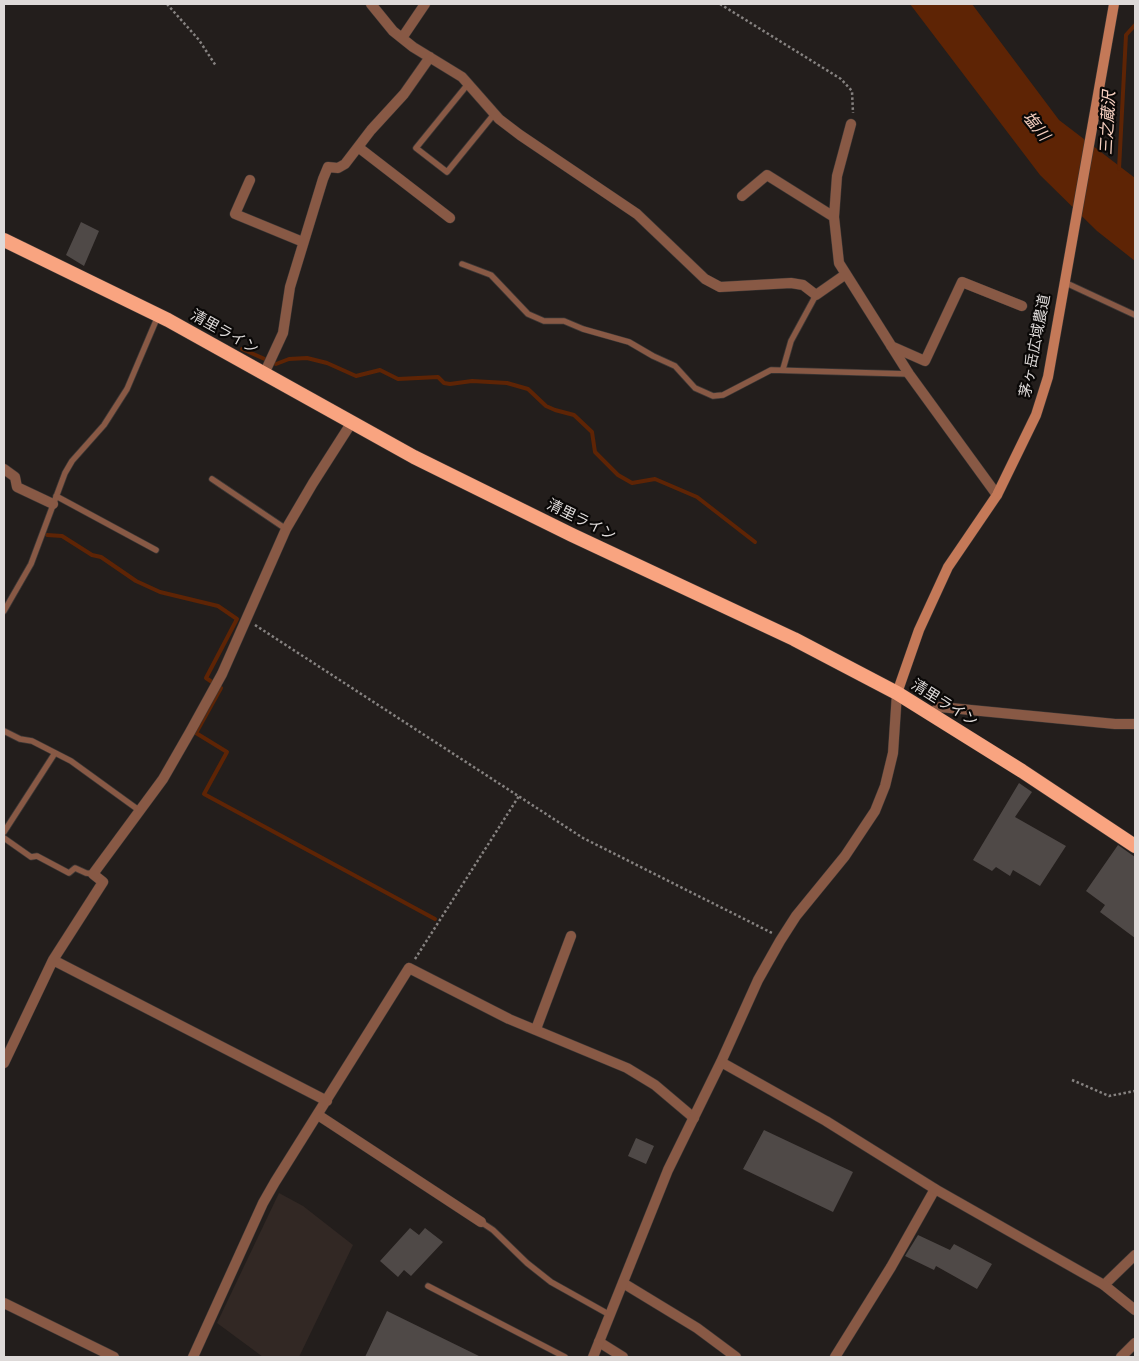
<!DOCTYPE html>
<meta charset="utf-8">
<style>
body{margin:0}
#map{position:relative;width:1139px;height:1361px;overflow:hidden;background:#231e1c;font-family:"Titillium Web",sans-serif}
canvas{display:block}
.frame{position:absolute;inset:0;border:5px solid #dedad9;pointer-events:none}
</style>
<div id="map">
<canvas width="1139" height="1361"></canvas>
<div class="frame"></div>
</div>
<script>
const context = document.querySelector('canvas').getContext('2d');
context.lineJoin = 'round';
function fillPath(path, color) { context.fillStyle = color; context.fill(path, 'evenodd'); }
const poly = rows => new Path2D(rows.map(r => 'M' + r).join(''));
function strokePath(path, color, width, dash) { context.strokeStyle = color; context.lineWidth = width; context.lineCap = dash ? 'butt' : 'round'; context.setLineDash(dash || []); context.stroke(path); }
function drawText(font, color, halo, rows, align = 'center') {
  context.font = font + ' "Titillium Web","Noto Sans JP",sans-serif'; context.lineWidth = 4.5; context.setLineDash([]); context.textBaseline = 'middle'; context.strokeStyle = halo; context.fillStyle = color; for (const [text, x, y, turn = 0] of rows) {
    context.save(); context.translate(x, y); context.rotate((+turn || 0) * Math.PI / 180); context.textAlign = isNaN(turn) ? turn : align; if (halo) context.strokeText(text, 0, 0); context.fillText(text, 0, 0); context.restore();
  }
}
fillPath(poly([
 [279,1193,303,1206,353,1245,299,1357,263,1357,217,1323]
]), '#322824');
fillPath(poly([
 [910,4,972,4,1059,120,1135,178,1135,261,1097,231,1040,175]
]), '#5e2405');
strokePath(poly([
 [1119,169,1126,35,1135,25],
 [242,349,276,364,289,359,307,358,327,363,356,376,380,370,398,379,438,377,444,383,450,384,472,381,507,383,528,389,546,406,555,410,574,415,592,432,595,452,618,475,632,483,655,479,697,497,755,542],
 [47,535,62,536,92,555,101,557,136,581,160,592,218,606,237,619,206,678,221,688,196,733,227,752,204,794,435,919]
]), '#5e2405', 4);
fillPath(poly([
 [81,222,99,231,84,266,66,255],
 [1019,783,1032,792,1015,817,1066,846,1040,886,1013,870,1010,876,996,867,992,871,973,860],
 [1118,845,1135,857,1135,938,1100,912,1105,905,1086,891],
 [764,1130,853,1172,833,1212,743,1169],
 [636,1138,654,1146,646,1164,628,1156],
 [410,1228,419,1235,425,1228,443,1242,411,1276,404,1270,398,1277,380,1261],
 [918,1235,950,1250,954,1244,992,1264,977,1289,936,1266,934,1270,905,1256],
 [387,1311,481,1357,365,1357]
]), '#4f4947');
const service = poly([
 [468,84,416,148,447,172,495,113],
 [462,264,491,275,528,314,544,321,564,321,583,329,629,342,653,356,675,366,695,388,713,396,723,395,771,370,909,374],
 [1064,282,1135,315],
 [783,369,791,341,816,295],
 [212,479,286,529],
 [56,496,156,550],
 [4,611,31,564,65,473,72,461,104,425,127,389,158,316],
 [4,731,20,739,32,741,71,761,140,811],
 [4,832,55,753],
 [4,838,31,857,37,856,69,873,75,868,86,873,93,874],
 [481,1222,493,1230,527,1263,551,1282,610,1315],
 [428,1286,565,1357]
]);
const minor = poly([
 [371,4,393,31,413,47,462,77,499,119,520,135,637,214,705,279,720,287,791,283,803,285,816,295,846,274],
 [402,38,425,4],
 [851,124,837,176,834,217,839,263,909,374,997,495],
 [358,147,450,218],
 [250,180,235,214,303,242],
 [742,196,767,175,834,217],
 [891,346,925,361,962,282,1022,306],
 [264,374,283,333,290,287,323,179,328,167,338,168,345,164,371,130,404,94,430,57],
 [4,469,15,477,17,487,53,504],
 [930,714,940,707,1115,724,1135,724],
 [53,960,103,882,93,874,163,779,190,732,222,674,286,529,313,483,352,422],
 [536,1029,571,936],
 [4,1063,53,960,327,1101],
 [318,1115,481,1222],
 [623,1283,697,1328,736,1357],
 [1104,1285,1135,1255],
 [599,1342,623,1357],
 [193,1357,263,1203,275,1182,409,968,509,1019,627,1068,655,1085,694,1118],
 [835,1357,891,1267,935,1189],
 [1121,1357,1135,1343]
]);
const tertiary = poly([
 [721,1062,826,1121,935,1189,1104,1285,1135,1310],
 [4,1303,114,1357],
 [593,1357,668,1170,721,1062,758,980,780,941,796,916,845,856,875,811,885,786,893,753,897,693]
]);
const secondary = poly([
 [897,693,919,630,948,567,997,495,1036,415,1048,377,1114,4]
]);
const trunk = poly([
 [4,240,168,320,414,457,572,535,794,639,897,693,1022,771,1135,846]
]);
strokePath(service, '#3d3836', 7);
strokePath(minor, '#3d3836', 11);
strokePath(tertiary, '#3d3836', 11);
strokePath(secondary, '#3d3836', 11);
strokePath(trunk, '#3d3836', 15);
strokePath(poly([
 [167,4,199,40,216,66],
 [720,4,841,79,852,91,853,113],
 [255,625,583,838,772,933],
 [415,959,519,796],
 [1072,1080,1109,1096,1135,1091]
]), '#868280', 2.5, [2.5, 2.5]);
strokePath(service, '#885945', 5.5);
strokePath(minor, '#885945', 10);
strokePath(tertiary, '#885945', 10);
strokePath(secondary, '#c47958', 10);
strokePath(trunk, '#f9a480', 14);
drawText('15px', '#dedad9', '#0a0807', [
 ["清里ライン",224,333,29],
 ["茅ヶ岳広域農道",1036,346,-79],
 ["清里ライン",581,521,26],
 ["清里ライン",944,704,32]
]);
drawText('italic 16px', '#f7d0c0', '#0a0807', [
 ["三之蔵沢",1109,123,-87],
 ["塩川",1035,127,51]
]);
</script>
